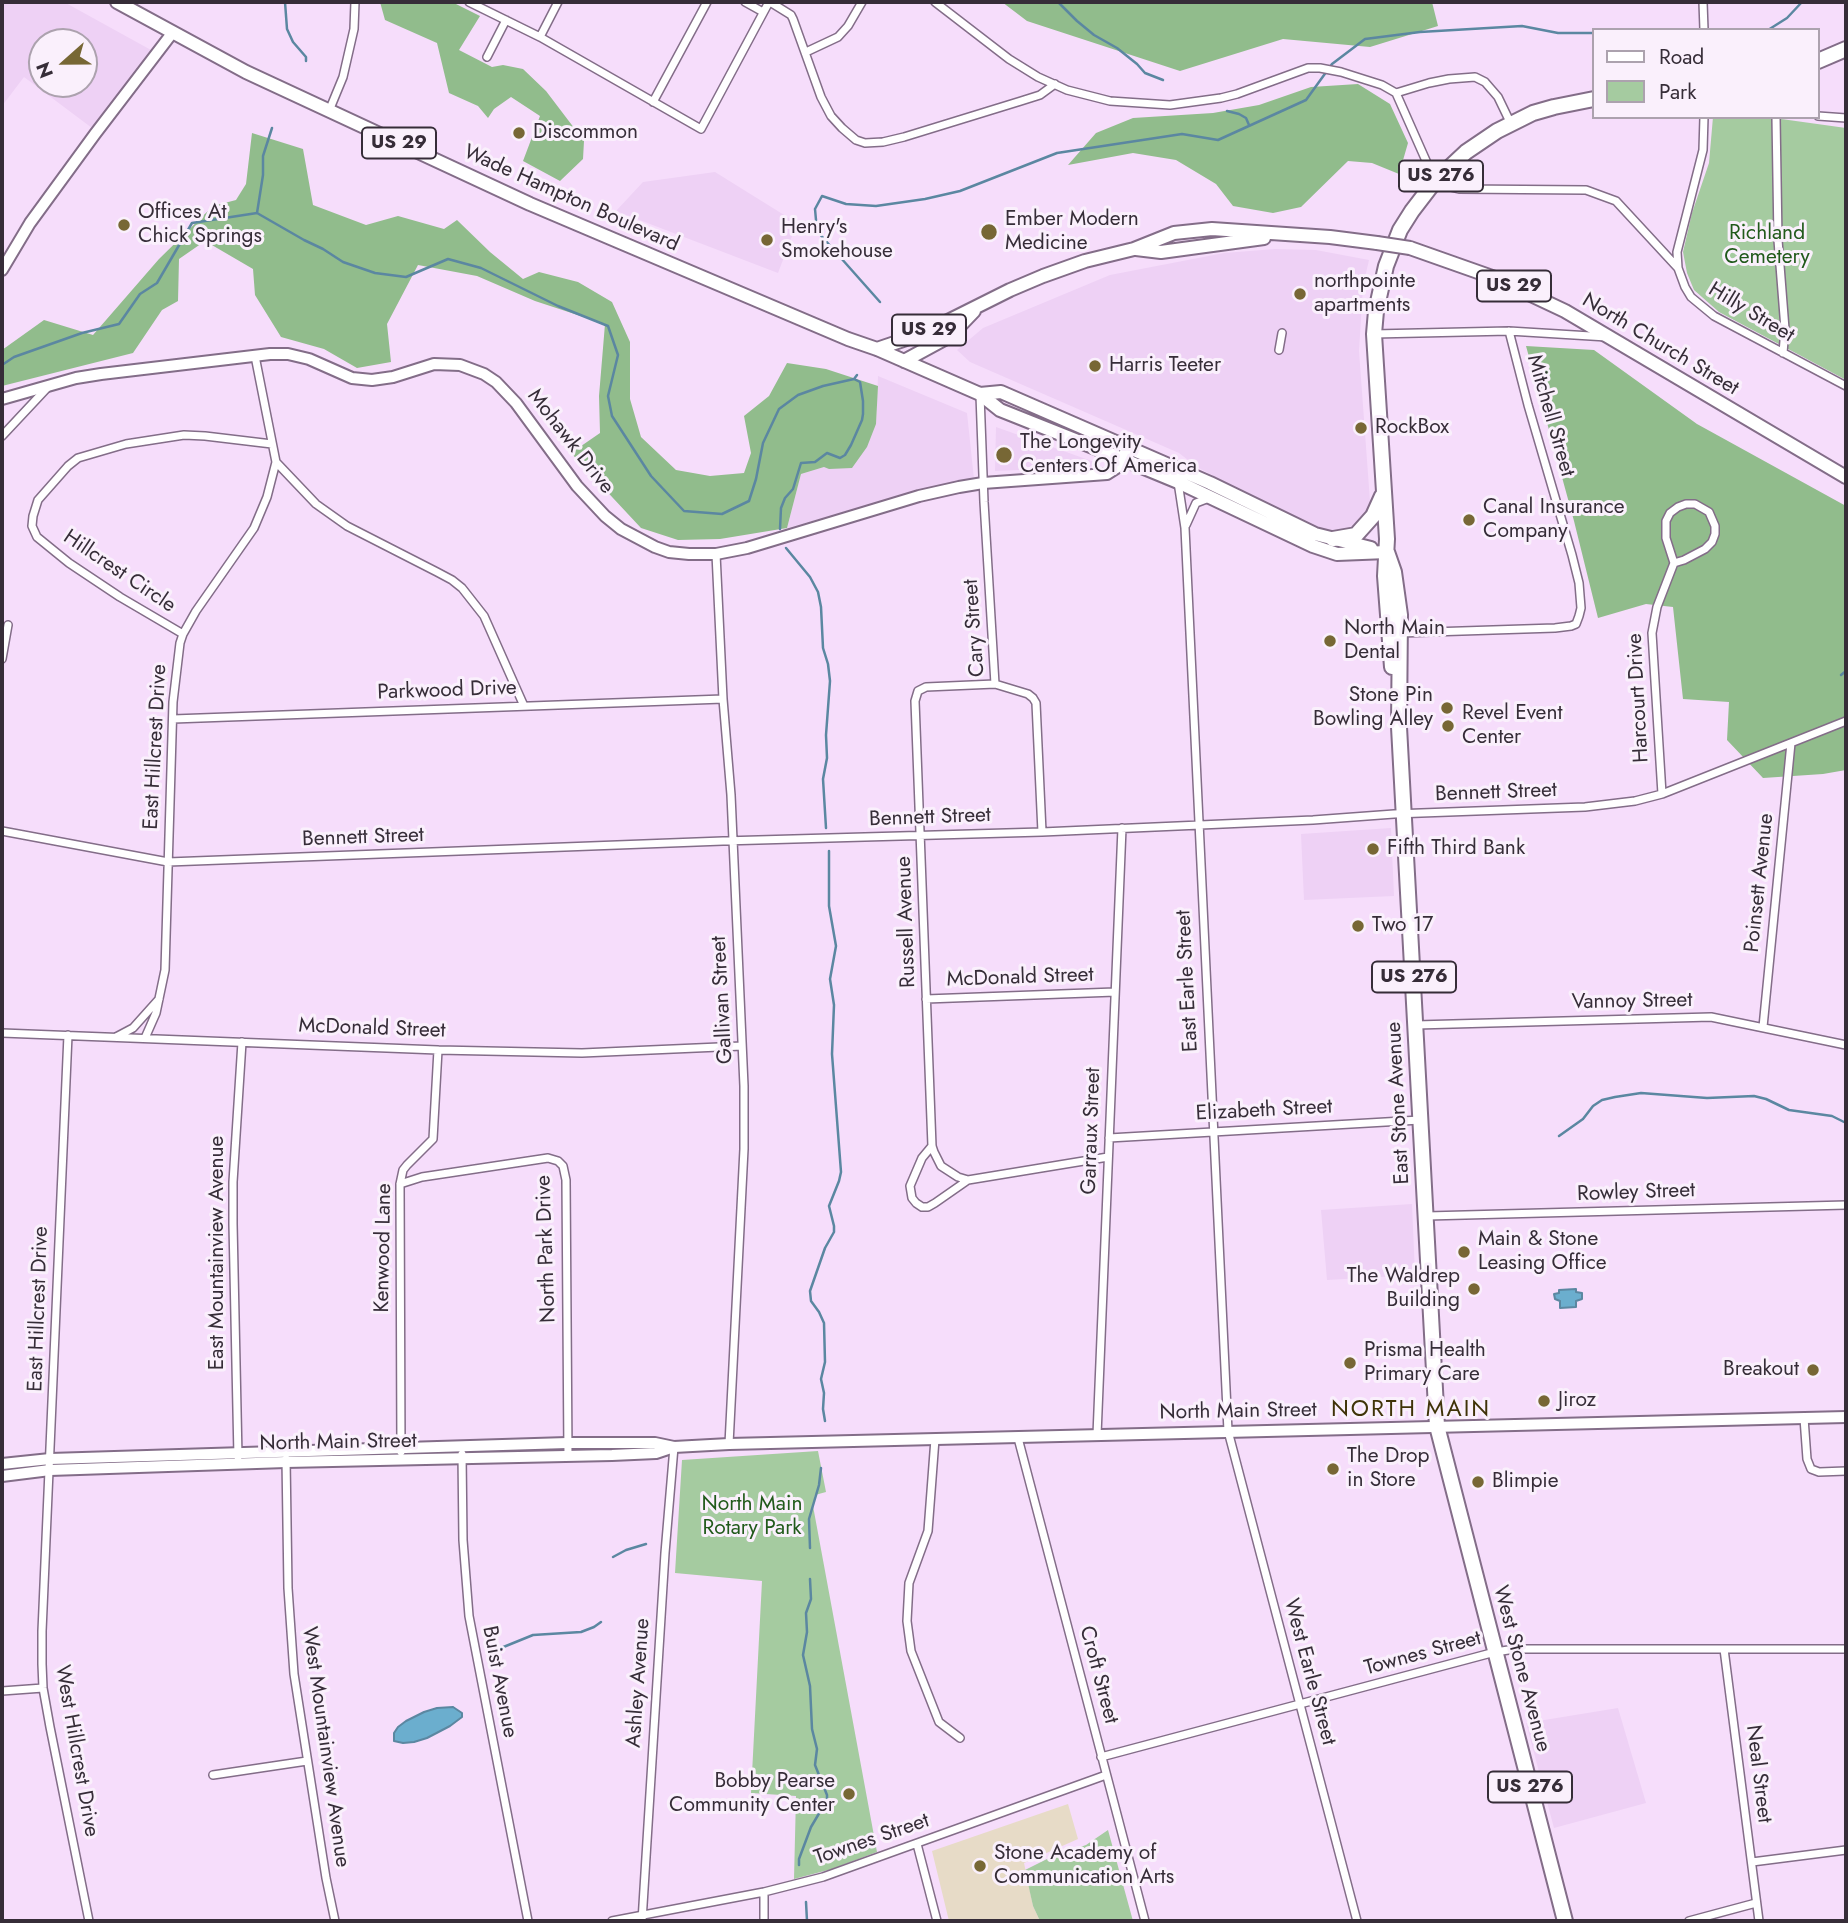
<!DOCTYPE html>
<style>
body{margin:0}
#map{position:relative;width:1848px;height:1923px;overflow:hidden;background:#f6ddfb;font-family:Jost,sans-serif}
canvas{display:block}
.frame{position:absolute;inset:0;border:4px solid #362d38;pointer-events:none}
.legend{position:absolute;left:1592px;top:28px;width:228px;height:91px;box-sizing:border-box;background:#faf0fc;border:2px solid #aca2ae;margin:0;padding:9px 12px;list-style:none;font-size:21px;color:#362d38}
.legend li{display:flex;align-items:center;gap:14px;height:35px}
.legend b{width:35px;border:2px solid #aca2ae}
.north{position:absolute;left:28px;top:28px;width:70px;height:70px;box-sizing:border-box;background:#faf0fc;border:2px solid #aca2ae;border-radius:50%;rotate:249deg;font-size:19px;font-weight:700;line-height:28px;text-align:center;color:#362d38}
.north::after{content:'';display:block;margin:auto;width:24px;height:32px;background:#776735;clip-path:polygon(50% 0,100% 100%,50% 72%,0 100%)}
</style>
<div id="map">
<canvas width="1848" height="1923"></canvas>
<div class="frame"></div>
<ul class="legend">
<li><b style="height:9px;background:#fff"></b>Road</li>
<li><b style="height:19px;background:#a5cba0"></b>Park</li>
</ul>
<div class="north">N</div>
</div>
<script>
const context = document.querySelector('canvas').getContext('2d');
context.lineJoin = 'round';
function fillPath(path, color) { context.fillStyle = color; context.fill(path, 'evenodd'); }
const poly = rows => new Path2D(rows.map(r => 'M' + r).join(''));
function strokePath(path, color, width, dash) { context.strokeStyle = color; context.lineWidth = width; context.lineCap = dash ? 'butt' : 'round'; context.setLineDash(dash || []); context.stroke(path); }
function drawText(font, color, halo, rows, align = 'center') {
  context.font = font + ' Jost,sans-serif'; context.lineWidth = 6; context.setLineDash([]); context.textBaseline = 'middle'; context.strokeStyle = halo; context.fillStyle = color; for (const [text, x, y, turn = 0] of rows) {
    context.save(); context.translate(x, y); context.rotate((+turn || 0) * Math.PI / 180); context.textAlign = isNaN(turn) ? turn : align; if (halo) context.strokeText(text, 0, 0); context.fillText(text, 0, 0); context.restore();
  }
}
fillPath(poly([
 [2,2,64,2,151,50,92,128,24,77,2,106],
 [84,42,84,84,42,84,42,42],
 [715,172,797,223,778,273,616,211,643,182],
 [1275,249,1316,250,1369,260,1363,286,1359,351,1371,515,1355,532,1338,534,1308,526,1197,467,1179,453,970,362,957,350,983,328,1110,275,1224,253],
 [878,376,967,413,974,479,903,496,787,528,801,474,824,467,876,424],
 [996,427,1100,464,1089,467,995,471],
 [1391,828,1394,896,1304,900,1301,834],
 [1412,1204,1415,1275,1327,1280,1321,1210],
 [1618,1708,1646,1803,1554,1828,1526,1723]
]), '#eed1f5');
fillPath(poly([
 [1068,1804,1078,1839,1024,1863,1033,1906,1040,1921,949,1921,932,1851]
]), '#e7dbc7');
fillPath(poly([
 [1713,117,1767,117,1846,128,1846,380,1719,312,1694,290,1687,273,1683,252,1692,213,1709,163],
 [818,1451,826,1492,815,1495,813,1506,877,1852,832,1869,794,1879,796,1796,751,1793,762,1581,675,1573,682,1460],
 [1108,1830,1133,1921,1040,1921,1033,1906,1025,1870,1049,1858,1086,1845]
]), '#a5cba0');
fillPath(poly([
 [380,2,452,2,480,16,459,50,492,67,503,65,523,69,546,91,584,141,583,159,560,181,523,161,540,116,511,97,494,109,488,118,478,106,449,93,437,43,385,20],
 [1002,2,1432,2,1438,26,1370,47,1283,39,1180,71,1027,21],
 [1358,84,1390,104,1408,143,1399,174,1372,163,1348,161,1301,207,1273,213,1233,206,1216,184,1176,160,1133,153,1068,165,1096,133,1133,118,1213,113,1259,105,1311,87],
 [252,133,303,149,313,205,366,225,398,216,444,229,457,220,490,252,523,279,539,272,578,282,612,302,630,342,630,399,641,437,676,470,710,476,744,473,751,453,744,416,769,396,787,363,826,369,878,386,876,424,867,447,852,468,829,469,824,467,801,474,787,528,720,539,678,540,641,528,571,453,600,433,599,396,605,324,535,301,477,276,418,265,387,324,391,362,357,368,324,349,281,337,255,295,253,269,205,241,179,259,178,301,162,310,133,353,2,386,2,350,44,320,93,335,159,259,213,206,236,200,246,184],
 [1526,346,1594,350,1697,424,1846,506,1846,770,1823,774,1763,778,1727,740,1729,702,1683,699,1673,607,1646,604,1598,618,1574,521]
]), '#91bc8c');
const water = poly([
 [1576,1289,1576,1292,1582,1293,1582,1299,1576,1301,1576,1307,1560,1308,1560,1301,1555,1299,1554,1294,1559,1293,1559,1290,1576,1289],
 [453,1707,462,1713,462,1717,450,1726,427,1738,414,1742,403,1743,394,1741,394,1733,398,1727,406,1721,424,1712,437,1708,453,1707]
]);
fillPath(water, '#6baece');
strokePath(water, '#5b87a1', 2);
strokePath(poly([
 [285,2,287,29,293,42,306,57,306,61],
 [1058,2,1077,21,1094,35,1117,48,1137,64,1145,73,1163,80],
 [1768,30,1787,18,1802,2],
 [1227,111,1239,114,1246,118,1249,125],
 [257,213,263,175,263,156,272,128],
 [880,302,817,231,815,209,822,196,846,204,876,206,925,199,960,191,1057,153,1182,134,1218,140,1306,100,1332,64,1365,39,1420,32,1522,26,1558,33,1594,33],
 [2,365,14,357,82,333,119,324,140,294,157,283,192,223,257,213,304,240,323,249,343,262,375,273,406,277,448,259,481,268,558,306,608,326,618,355,608,396,612,416,651,476,684,511,722,514,749,501,756,479,763,443,779,409,798,395,823,386,854,379,857,375],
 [780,529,781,508,785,498,793,489,801,463,815,462,827,453,840,458,845,455,851,445,862,420,863,414,863,401,860,382,854,379],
 [786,548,810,577,818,592,821,607,823,648,828,664,830,681,826,735,827,758,823,779,826,828],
 [1841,675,1846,671],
 [1559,1136,1583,1119,1593,1106,1602,1100,1615,1097,1641,1093,1707,1098,1754,1096,1766,1099,1789,1110,1832,1116,1846,1123],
 [825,1421,823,1409,824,1393,821,1379,825,1362,824,1323,819,1312,811,1301,810,1291,825,1248,834,1232,834,1226,829,1206,839,1181,841,1172,832,1054,834,1005,830,979,836,946,829,906,829,851],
 [810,1548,809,1519,819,1485,821,1468],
 [613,1557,626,1550,646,1544],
 [494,1659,501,1648,533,1635,581,1632,594,1627,601,1622],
 [799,1865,799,1859,811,1827,827,1800,827,1795,815,1765,817,1749,812,1729,810,1686,803,1655,807,1632,806,1613,811,1599,810,1579],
 [806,1902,807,1921]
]), '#5b87a1', 2.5);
const street = poly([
 [469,2,540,37,701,129,769,2],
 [745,2,763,12],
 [770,2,791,15,793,19,821,97,831,116,842,128,856,140,865,143,883,142,904,137,1021,101,1040,95,1055,84],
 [935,2,1009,59,1038,77,1067,90,1110,101,1170,105,1221,98,1237,94,1308,68,1320,68,1341,72,1382,85,1396,93,1435,181,1442,185,1459,189,1586,190,1616,201,1678,268],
 [1703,2,1704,30],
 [540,37,558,2],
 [806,52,838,37,848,26,862,2],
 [487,57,506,20],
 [1396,93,1429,83,1449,79,1475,77,1485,82,1498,97,1511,124],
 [653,102,707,2],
 [329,111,343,77,354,29,355,2],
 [1818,116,1846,118],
 [1704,117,1703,150,1677,252,1678,268,1685,287,1691,297,1714,316,1846,386],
 [1776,117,1778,240,1785,329,1783,353],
 [1374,334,1509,331,1607,337],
 [1279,350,1282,333],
 [980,395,984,502,995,684],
 [2,436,47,388],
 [276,462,316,504,347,526,437,572,452,580,462,588,484,616,524,706],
 [1178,482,1185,528,1228,1431,1357,1921],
 [1686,504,1695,504,1709,512,1715,526,1715,534,1712,542,1705,549,1684,560,1674,563,1666,538,1666,521,1670,513,1678,507,1686,504],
 [1186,525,1196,503,1209,498],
 [716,554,723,699,731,795,744,1086,744,1149,729,1444],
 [1400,633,1555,628,1571,626,1576,624,1579,616,1581,608,1579,583,1572,555,1528,405,1509,331],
 [183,634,120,597,69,563,37,537,32,526,33,516,38,500,68,466,78,458,126,444,184,435,205,436,272,444],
 [2,659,8,625],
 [173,719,723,699],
 [1662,794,1652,633,1657,607,1674,563],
 [2,831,168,862,723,841,1042,832,1313,820,1394,814,1585,807,1635,801,1662,794,1846,721],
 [926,999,1115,992],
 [1416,1025,1711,1017,1846,1045],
 [1763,1027,1791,743],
 [2,1033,438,1050,582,1053,742,1046],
 [68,1035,42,1631,42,1664,43,1688,50,1727,89,1921],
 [116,1037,133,1028,159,999],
 [145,1038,156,1013,165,970,173,702,180,643,183,634,196,611,254,528,267,497,276,462,255,356],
 [1109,1138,1420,1120],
 [932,1146,922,1158,910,1186,912,1198,916,1203,922,1207,928,1207,935,1203,968,1180,1108,1157],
 [968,1180,958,1177,941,1166,934,1152,932,1146,915,701,918,691,926,687,995,684,1028,694,1033,698,1036,703,1042,832],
 [400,1184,422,1177,548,1158,558,1161,563,1166,566,1180,568,1456],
 [1427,1216,1846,1205],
 [1804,1418,1807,1459,1811,1469,1819,1472,1846,1471],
 [1097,1435,1122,828],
 [1018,1438,1145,1921],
 [935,1439,928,1531,909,1583,907,1621,911,1651,939,1722,960,1738],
 [401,1452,400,1184,403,1170,407,1165,433,1139,438,1050],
 [462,1454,463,1540,469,1616,528,1921],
 [238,1457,233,1224,233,1182,242,1042],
 [286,1459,288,1588,294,1674,326,1878,335,1921],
 [1724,1649,1759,1921],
 [2,1691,43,1688],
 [1101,1757,1495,1652,1515,1649,1846,1649],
 [213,1775,307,1761],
 [917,1844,937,1921],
 [1752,1862,1846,1850],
 [764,1892,764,1921],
 [612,1921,764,1892,823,1877,1106,1775],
 [642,1921,665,1553,674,1447],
 [1689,1921,1756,1903]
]);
const secondary = poly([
 [2,270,30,223,95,134,173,32],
 [2,399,76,378,101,374,270,354,288,354,309,359,352,378,372,380,393,377,434,364,460,365,484,374,496,382,516,403,577,486,605,516,621,529,655,547,669,552,689,554,716,554,747,548,919,496,959,487,983,483,1107,474,1118,467,1124,454],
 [2,1464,50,1459,567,1443,655,1443,674,1447,729,1444,1846,1417],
 [2,1476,50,1470,286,1462,612,1455,656,1453,674,1447]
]);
const primary = poly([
 [117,2,246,72,530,204,848,339,877,349,980,394,1000,410,1103,451,1178,482,1313,546,1337,554,1387,552],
 [1410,248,1495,278,1565,311,1846,477],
 [1136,249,1161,252,1264,238],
 [877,349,924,333,1010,290,1043,276,1085,261,1134,249,1174,233,1212,229,1330,237,1377,243],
 [904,361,950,336,974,311],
 [980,394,1001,392,1210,483,1315,534,1371,548]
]);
const highway = poly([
 [1818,61,1846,49],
 [1333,539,1356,535,1373,516,1382,496],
 [1387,552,1394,572,1400,615,1399,727,1437,1426,1565,1921],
 [1392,667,1385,576,1387,539,1374,334,1376,311,1386,266,1400,230,1412,211,1435,181,1466,152,1497,131,1533,113,1554,107,1594,99]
]);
strokePath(street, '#836d88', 10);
strokePath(secondary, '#836d88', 14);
strokePath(primary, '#836d88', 16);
strokePath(highway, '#836d88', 18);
strokePath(street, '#fff', 7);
strokePath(secondary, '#fff', 10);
strokePath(primary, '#fff', 12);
strokePath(highway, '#fff', 14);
const primaryBridge = poly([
 [1377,243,1410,248]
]);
strokePath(primaryBridge, '#836d88', 16, []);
strokePath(primaryBridge, '#fff', 12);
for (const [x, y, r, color] of [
 [519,133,7,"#776735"],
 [124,225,7,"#776735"],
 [989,232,9,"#776735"],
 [767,240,7,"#776735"],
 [1300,294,7,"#776735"],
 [1095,366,7,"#776735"],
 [1361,428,7,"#776735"],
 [1004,455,9,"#776735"],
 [1469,520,7,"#776735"],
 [1330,641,7,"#776735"],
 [1447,708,7,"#776735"],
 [1448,726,7,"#776735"],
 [1373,849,7,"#776735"],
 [1358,926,7,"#776735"],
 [1464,1252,7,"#776735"],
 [1474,1289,7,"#776735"],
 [1350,1363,7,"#776735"],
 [1813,1370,7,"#776735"],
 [1544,1401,7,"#776735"],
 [1333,1469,7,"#776735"],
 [1478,1482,7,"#776735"],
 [849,1794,7,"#776735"],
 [980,1866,7,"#776735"]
]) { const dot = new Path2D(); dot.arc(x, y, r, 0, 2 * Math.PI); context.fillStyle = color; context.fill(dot); strokePath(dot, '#faf0fc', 2.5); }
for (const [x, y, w] of [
 [399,143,74],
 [1441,176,84],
 [1514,286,74],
 [929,330,74],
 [1414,977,84],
 [1530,1787,84]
]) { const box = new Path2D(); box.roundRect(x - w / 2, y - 15.5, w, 31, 5); context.fillStyle = '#faf0fc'; context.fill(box); strokePath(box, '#362d38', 2); }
drawText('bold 19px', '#362d38', null, [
 ["US 29",399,143],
 ["US 276",1441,176],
 ["US 29",1514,286],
 ["US 29",929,330],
 ["US 276",1414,977],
 ["US 276",1530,1787]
]);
drawText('21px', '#362d38', '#faf0fc', [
 ["Discommon",533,133],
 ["Offices At",138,213],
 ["Chick Springs",138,237],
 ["Ember Modern",1005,220],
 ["Medicine",1005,244],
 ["Henry's",781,228],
 ["Smokehouse",781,252],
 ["northpointe",1314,282],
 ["apartments",1314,306],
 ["Harris Teeter",1109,366],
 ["RockBox",1375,428],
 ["The Longevity",1020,443],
 ["Centers Of America",1020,467],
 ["Canal Insurance",1483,508],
 ["Company",1483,532],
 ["North Main",1344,629],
 ["Dental",1344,653],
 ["Stone Pin",1433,696,"right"],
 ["Bowling Alley",1433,720,"right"],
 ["Revel Event",1462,714],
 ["Center",1462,738],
 ["Fifth Third Bank",1387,849],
 ["Two 17",1372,926],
 ["Main & Stone",1478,1240],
 ["Leasing Office",1478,1264],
 ["The Waldrep",1460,1277,"right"],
 ["Building",1460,1301,"right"],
 ["Prisma Health",1364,1351],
 ["Primary Care",1364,1375],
 ["Breakout",1799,1370,"right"],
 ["Jiroz",1558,1401],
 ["The Drop",1347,1457],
 ["in Store",1347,1481],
 ["Blimpie",1492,1482],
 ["Bobby Pearse",835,1782,"right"],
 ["Community Center",835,1806,"right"],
 ["Stone Academy of",994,1854],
 ["Communication Arts",994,1878]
], 'left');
drawText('21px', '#362d38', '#faf0fc', [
 ["Wade Hampton Boulevard",571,199,24],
 ["Hilly Street",1751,313,31],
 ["North Church Street",1660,345,31],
 ["Mitchell Street",1550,416,74],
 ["Mohawk Drive",570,442,52],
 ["Hillcrest Circle",119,572,34],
 ["Cary Street",975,628,-94],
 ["Parkwood Drive",447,691,-2],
 ["Harcourt Drive",1639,698,-93],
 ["East Hillcrest Drive",156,747,-87],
 ["Bennett Street",1496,793,-2],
 ["Bennett Street",930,818,-2],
 ["Bennett Street",363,838,-2],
 ["Poinsett Avenue",1760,883,-84],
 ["Russell Avenue",907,922,-92],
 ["McDonald Street",1020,978,-2],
 ["East Earle Street",1188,981,-93],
 ["Gallivan Street",723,1000,-93],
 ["Vannoy Street",1632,1002,-1],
 ["McDonald Street",372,1029,2],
 ["East Stone Avenue",1399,1103,-93],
 ["Elizabeth Street",1264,1111,-3],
 ["Garraux Street",1092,1131,-88],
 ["Rowley Street",1636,1193,-2],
 ["Kenwood Lane",384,1248,-89],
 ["North Park Drive",547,1249,-92],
 ["East Mountainview Avenue",218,1253,-90],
 ["East Hillcrest Drive",39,1309,-88],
 ["North Main Street",1238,1412,-1],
 ["North Main Street",338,1443,-1],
 ["Townes Street",1423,1654,-15],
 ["West Stone Avenue",1521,1669,75],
 ["West Earle Street",1309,1672,75],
 ["Croft Street",1098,1675,75],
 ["Buist Avenue",499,1682,79],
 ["Ashley Avenue",639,1683,-86],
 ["West Mountainview Avenue",325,1747,82],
 ["West Hillcrest Drive",76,1751,80],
 ["Neal Street",1758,1774,83],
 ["Townes Street",872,1840,-19]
]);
drawText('21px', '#215a1b', '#faf0fc', [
 ["Richland",1767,234],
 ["Cemetery",1767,258],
 ["North Main",752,1505],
 ["Rotary Park",752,1529]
]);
context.letterSpacing = '2px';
drawText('23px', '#3f3308', '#faf0fc', [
 ["NORTH MAIN",1411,1410]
]);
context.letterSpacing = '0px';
</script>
